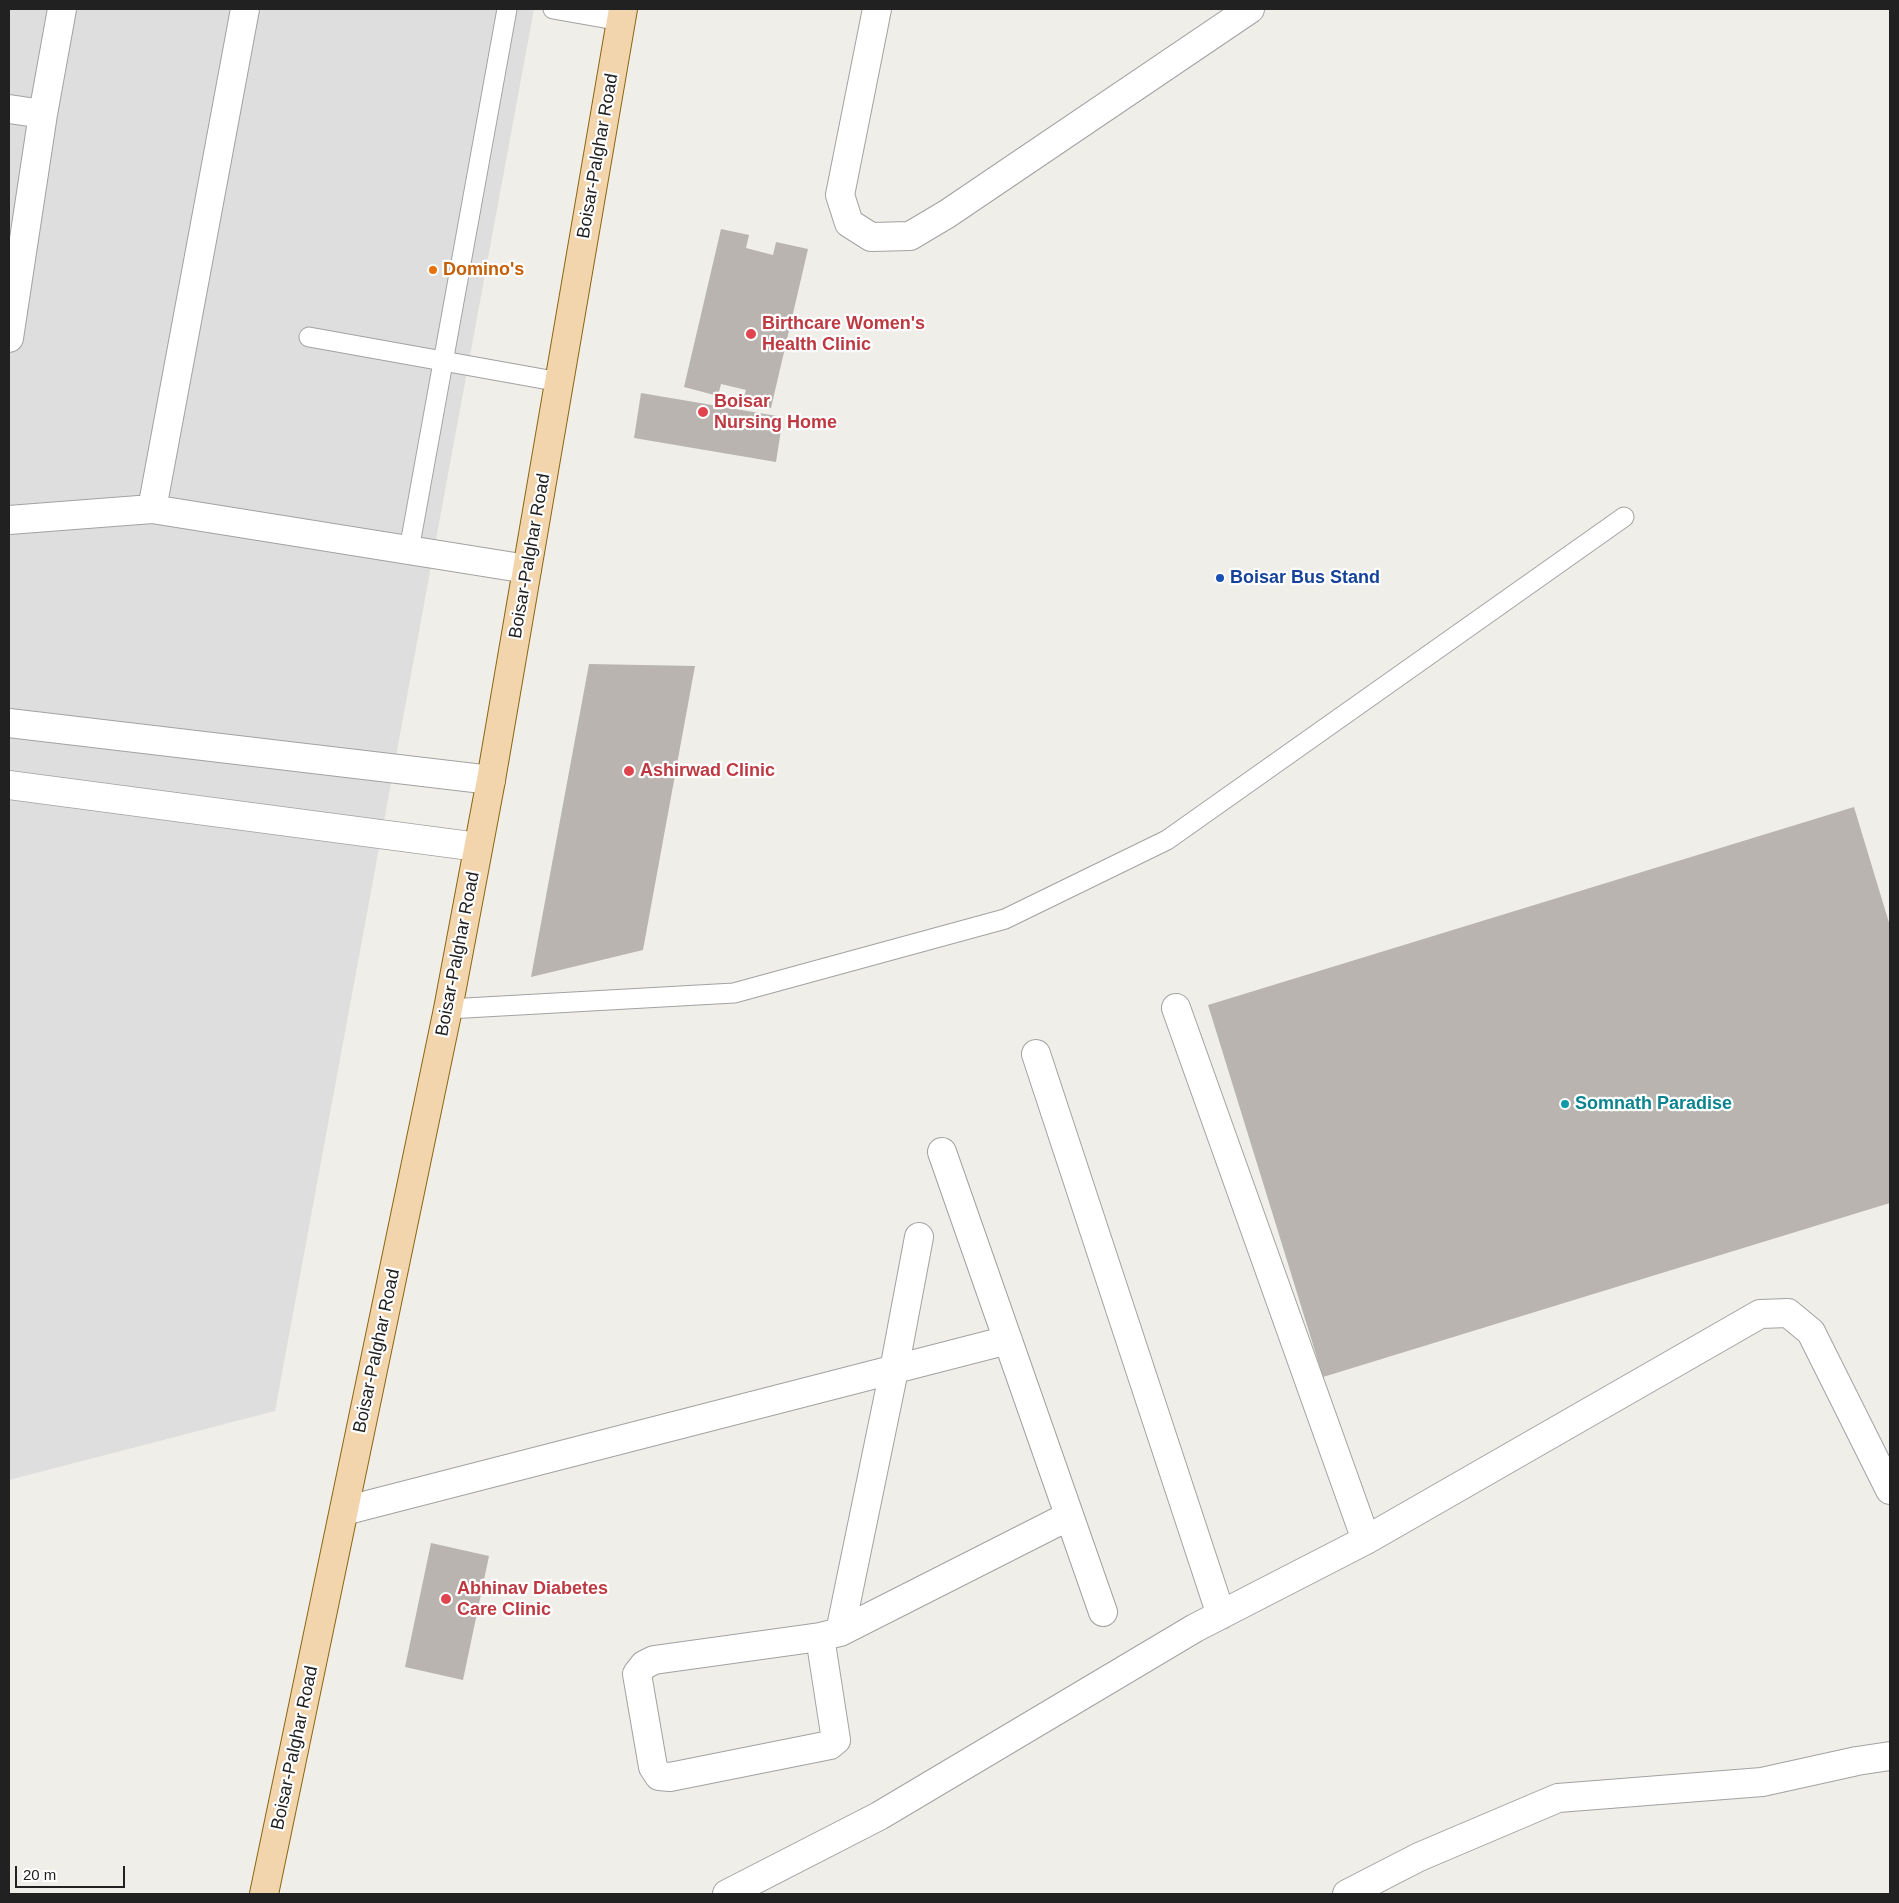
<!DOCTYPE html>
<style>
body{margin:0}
#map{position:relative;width:1899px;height:1903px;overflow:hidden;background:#f0eee9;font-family:Arial,sans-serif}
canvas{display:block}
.frame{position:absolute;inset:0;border:10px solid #212121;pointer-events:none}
.scale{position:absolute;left:15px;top:1866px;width:110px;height:22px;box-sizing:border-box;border:2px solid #212121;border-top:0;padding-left:6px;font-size:15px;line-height:18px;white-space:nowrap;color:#212121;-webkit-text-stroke:4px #fff;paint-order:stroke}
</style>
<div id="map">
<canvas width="1899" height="1903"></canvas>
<div class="frame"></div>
<div class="scale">20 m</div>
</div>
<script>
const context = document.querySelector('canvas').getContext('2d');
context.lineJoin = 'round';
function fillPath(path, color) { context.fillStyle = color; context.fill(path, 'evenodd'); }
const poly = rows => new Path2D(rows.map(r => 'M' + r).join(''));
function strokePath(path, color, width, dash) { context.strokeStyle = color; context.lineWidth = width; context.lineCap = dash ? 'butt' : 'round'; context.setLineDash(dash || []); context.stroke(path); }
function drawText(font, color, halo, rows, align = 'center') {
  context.font = font + ' Arial,sans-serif'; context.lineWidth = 4.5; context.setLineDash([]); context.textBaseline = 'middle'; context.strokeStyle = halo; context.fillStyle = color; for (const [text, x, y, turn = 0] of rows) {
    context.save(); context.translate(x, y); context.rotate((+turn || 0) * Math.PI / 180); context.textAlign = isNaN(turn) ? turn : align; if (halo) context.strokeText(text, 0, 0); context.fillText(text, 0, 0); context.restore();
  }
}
fillPath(poly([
 [9,9,534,9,275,1411,9,1480]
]), '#dfdede');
fillPath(poly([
 [721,229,749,235,746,248,773,255,776,242,808,249,771,408,743,401,746,390,721,384,718,396,684,387],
 [641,393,783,417,776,462,634,438],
 [589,664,695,666,643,950,531,977],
 [1854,807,1890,926,1890,1203,1323,1377,1208,1005],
 [431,1543,489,1556,463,1680,405,1667]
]), '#b9b4af');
const service = poly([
 [553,9,621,21],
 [309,337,560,382],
 [409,550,507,9],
 [448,1009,734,993,1005,919,1167,840,1624,517]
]);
const minor = poly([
 [877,9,840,195,849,223,871,237,910,236,947,214,1250,9],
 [9,109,43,114],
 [9,338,43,114,62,9],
 [152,509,245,9],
 [9,520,152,509,527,569],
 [9,723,491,780],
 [9,785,478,847],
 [1176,1008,1366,1540],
 [1036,1054,1221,1615],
 [942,1152,1103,1612],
 [344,1511,1008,1340],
 [840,1632,894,1370,919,1237],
 [820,1637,836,1740,830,1745,670,1777,659,1776,653,1767,637,1674,644,1665,654,1660,820,1637,840,1632,1069,1516],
 [727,1894,879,1816,1195,1628,1366,1540,1760,1314,1788,1313,1811,1332,1890,1490]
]);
const tertiary = poly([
 [1347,1894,1419,1857,1558,1798,1762,1782,1857,1761,1890,1756]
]);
const primary = poly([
 [264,1894,448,1009,491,780,623,9]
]);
strokePath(service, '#a2a2a2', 21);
strokePath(minor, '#a2a2a2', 30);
strokePath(tertiary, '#a2a2a2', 30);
strokePath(primary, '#8c6612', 30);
strokePath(service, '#fff', 19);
strokePath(minor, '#fff', 28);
strokePath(tertiary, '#fff', 28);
strokePath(primary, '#f2d5ac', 28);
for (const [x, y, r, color] of [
 [433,270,5,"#e8710a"],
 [751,334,6,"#e0444e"],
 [703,412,6,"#e0444e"],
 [1220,578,5,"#1a4fb4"],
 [629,771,6,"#e0444e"],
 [1565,1104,5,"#0f9aa8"],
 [446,1599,6,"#e0444e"]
]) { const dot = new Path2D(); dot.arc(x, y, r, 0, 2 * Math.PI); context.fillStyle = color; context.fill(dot); strokePath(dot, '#fff', 2); }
drawText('18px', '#212121', '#fff', [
 ["Boisar-Palghar Road",598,156,-80],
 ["Boisar-Palghar Road",530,556,-80],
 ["Boisar-Palghar Road",458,954,-79],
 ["Boisar-Palghar Road",377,1351,-78],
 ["Boisar-Palghar Road",295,1748,-78]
]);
drawText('bold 18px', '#c56008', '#fff', [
 ["Domino's",443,270]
], 'left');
drawText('bold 18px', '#be3a42', '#fff', [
 ["Birthcare Women's",762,324],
 ["Health Clinic",762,345],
 ["Boisar",714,402],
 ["Nursing Home",714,423],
 ["Ashirwad Clinic",640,771],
 ["Abhinav Diabetes",457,1589],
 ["Care Clinic",457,1610]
], 'left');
drawText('bold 18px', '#164399', '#fff', [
 ["Boisar Bus Stand",1230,578]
], 'left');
drawText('bold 18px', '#0d838f', '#fff', [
 ["Somnath Paradise",1575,1104]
], 'left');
</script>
